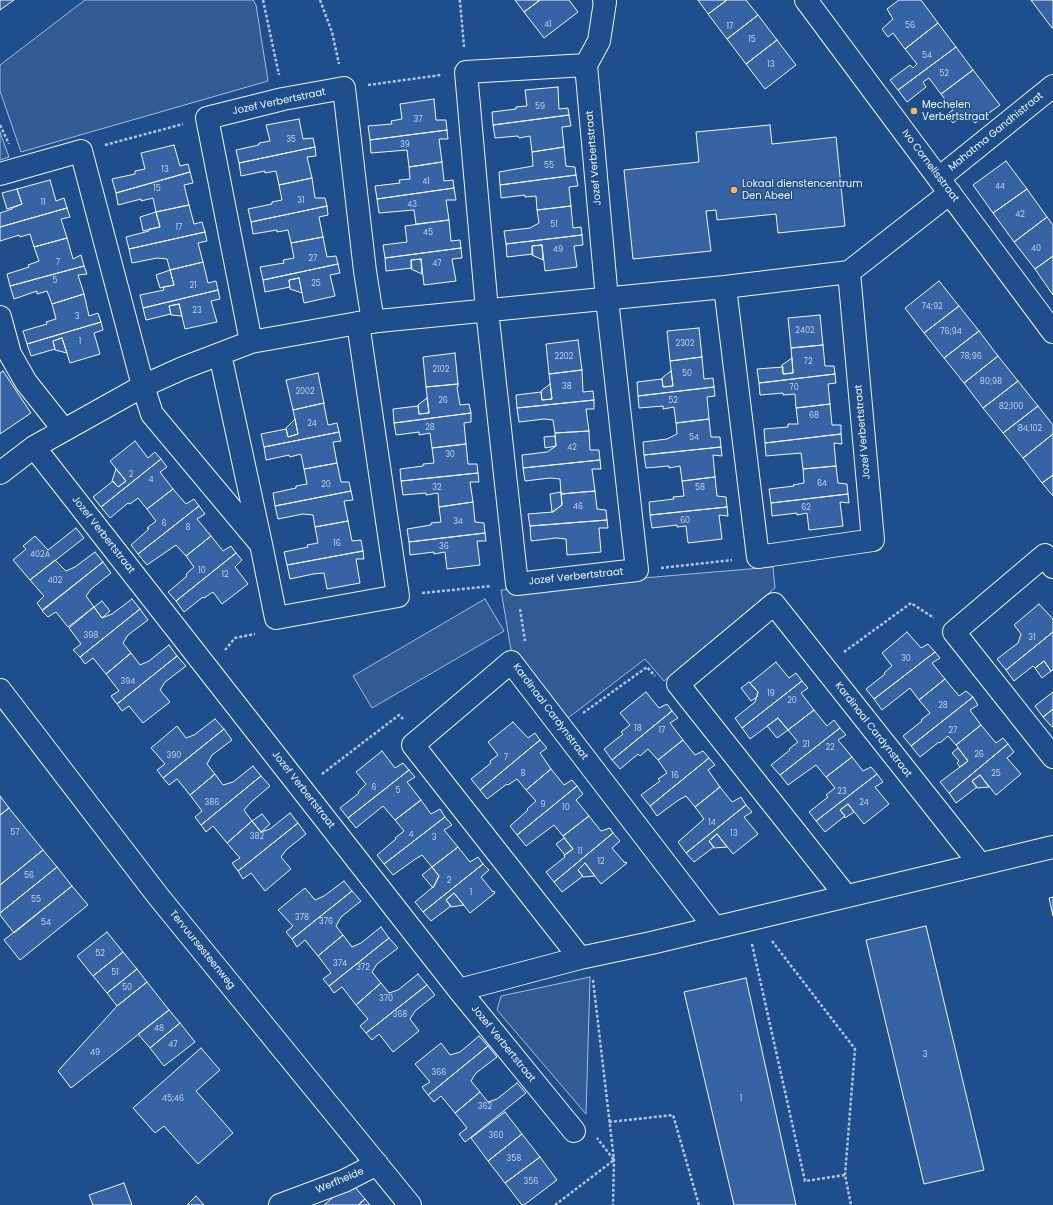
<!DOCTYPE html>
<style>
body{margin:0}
canvas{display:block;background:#1f4e8c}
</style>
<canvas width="1053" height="1205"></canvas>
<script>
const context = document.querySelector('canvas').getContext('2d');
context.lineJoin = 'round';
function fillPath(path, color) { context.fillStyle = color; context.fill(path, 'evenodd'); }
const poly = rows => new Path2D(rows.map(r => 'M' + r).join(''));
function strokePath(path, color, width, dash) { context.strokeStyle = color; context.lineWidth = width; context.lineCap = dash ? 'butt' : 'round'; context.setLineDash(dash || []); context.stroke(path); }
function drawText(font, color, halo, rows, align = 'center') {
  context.font = font + ' Poppins,sans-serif'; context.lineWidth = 3; context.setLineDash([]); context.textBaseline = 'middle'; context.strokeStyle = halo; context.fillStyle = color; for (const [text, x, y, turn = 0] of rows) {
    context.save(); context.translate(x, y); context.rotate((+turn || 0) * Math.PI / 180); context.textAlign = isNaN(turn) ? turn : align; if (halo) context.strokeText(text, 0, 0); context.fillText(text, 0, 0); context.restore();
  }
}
const built = poly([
 [85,0,253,0,256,5,268,81,21,152,0,91,0,65,85,0],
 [0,132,9,157,0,160,0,132],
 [773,567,775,588,664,681,645,659,568,718,511,650,501,590,773,567],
 [485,599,504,631,372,708,353,676,485,599],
 [590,977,586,1114,497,1010,501,996,590,977]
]);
fillPath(built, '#305b95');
strokePath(built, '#a8bbd7', 1);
const building = poly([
 [0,0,14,0,0,10,0,0],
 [515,0,540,0,524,12,515,0],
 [540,0,569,0,578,12,544,38,524,12,540,0],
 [698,0,727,0,708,14,698,0],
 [727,0,746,0,758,15,727,39,708,14,727,0],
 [899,0,921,0,938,23,905,49,893,33,888,37,882,29,893,19,887,9,899,0],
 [1031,0,1053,0,1053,28,1052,28,1031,0],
 [758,15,777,40,746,64,727,39,758,15],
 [938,23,956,47,898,90,890,80,910,65,913,68,917,64,905,49,938,23],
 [777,40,796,65,765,89,746,64,777,40],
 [956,47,973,70,941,94,929,78,923,82,926,87,907,102,898,90,956,47],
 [973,70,1000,105,975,123,966,113,953,123,946,115,953,110,941,94,973,70],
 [558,87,559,109,568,108,569,115,493,125,492,112,516,109,516,107,527,106,525,90,558,87],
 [434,99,436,120,446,120,447,130,370,140,368,126,392,124,391,121,402,119,400,104,434,99],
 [569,115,571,126,562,127,564,147,532,152,530,136,519,138,518,136,495,138,493,125,569,115],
 [299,119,303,139,313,138,315,147,239,163,236,150,259,145,259,143,270,141,266,125,299,119],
 [770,125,772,144,836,137,845,226,778,233,776,214,717,220,716,210,706,211,711,251,633,259,624,170,699,162,696,132,770,125],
 [447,130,448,139,439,139,442,162,409,167,407,150,371,153,370,140,447,130],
 [174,145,180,166,188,164,190,172,116,193,112,179,135,174,135,171,145,169,141,153,174,145],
 [315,147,316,156,307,157,312,178,279,185,276,171,265,173,265,171,241,176,239,163,315,147],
 [564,147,566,166,575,167,576,175,500,185,499,172,533,166,532,152,564,147],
 [1006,161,1027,189,993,213,973,185,1006,161],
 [442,162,444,181,453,180,454,188,377,199,375,186,400,183,399,180,410,179,409,167,442,162],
 [190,172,193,183,184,185,189,205,156,212,153,198,141,201,141,199,118,205,116,193,190,172],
 [576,175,578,186,569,187,571,206,537,210,536,196,525,197,525,195,501,198,500,185,576,175],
 [312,178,315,198,325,198,327,206,251,222,248,209,272,204,272,202,282,200,279,185,312,178],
 [50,180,56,201,64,198,67,208,0,227,0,213,12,209,12,208,22,204,17,189,50,180],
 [454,188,456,200,446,200,449,220,416,224,414,210,379,213,377,199,454,188],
 [17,189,22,204,7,209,2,193,17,189],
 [1027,189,1047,217,1014,242,993,213,1027,189],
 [189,205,194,224,202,222,205,232,129,249,126,237,149,231,149,229,160,227,156,212,189,205],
 [327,206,328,215,319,217,323,237,291,243,288,230,277,232,277,230,253,234,251,222,327,206],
 [571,206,573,228,581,227,582,235,506,244,504,231,530,228,539,223,537,210,571,206],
 [67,208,70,217,61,219,67,238,34,247,30,234,20,237,19,235,0,241,0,227,67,208],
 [156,212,160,227,143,231,140,217,156,212],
 [1047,217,1053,225,1053,256,1035,269,1014,242,1047,217],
 [449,220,451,241,460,240,461,248,385,258,383,245,407,242,405,226,449,220],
 [205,232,207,241,198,243,203,262,170,270,167,259,157,258,132,263,129,249,205,232],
 [582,235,583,245,574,246,577,267,545,271,542,245,532,246,533,254,507,257,506,244,582,235],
 [323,237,327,257,336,256,338,264,263,280,260,267,284,263,283,260,294,258,291,243,323,237],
 [67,238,73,259,81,255,84,266,10,286,7,274,29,267,28,265,39,261,34,247,67,238],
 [542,245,543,260,532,255,532,246,542,245],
 [461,248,462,258,452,259,456,281,424,285,421,259,411,260,412,268,386,271,385,258,461,248],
 [1053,256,1053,295,1035,269,1053,256],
 [421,259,422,274,411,269,411,260,421,259],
 [203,262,208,283,216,281,218,290,143,308,140,295,164,290,163,287,174,285,170,270,203,262],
 [338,264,340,273,330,275,335,296,304,303,299,278,289,280,290,287,265,292,263,280,338,264],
 [84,266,87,274,78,275,84,294,52,304,47,291,37,294,37,291,14,299,10,286,84,266],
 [170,270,174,285,160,288,156,275,170,270],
 [299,278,302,293,290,289,289,280,299,278],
 [939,281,959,306,924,333,905,308,939,281],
 [218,290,220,299,211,301,217,322,185,329,179,304,169,306,171,314,146,320,143,308,218,290],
 [84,294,89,316,98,313,101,322,27,344,23,331,47,324,46,322,56,319,52,304,84,294],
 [179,304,182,316,171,315,169,306,179,304],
 [959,306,979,331,944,358,924,333,959,306],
 [820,315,823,345,791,348,788,318,820,315],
 [101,322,103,330,94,333,100,354,70,363,62,338,53,341,55,349,31,356,27,344,101,322],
 [699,328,702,357,670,361,667,331,699,328],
 [979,331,998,356,964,383,944,358,979,331],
 [62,338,67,353,55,350,53,341,62,338],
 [578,340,582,370,549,374,546,344,578,340],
 [823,345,825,366,834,366,835,374,759,383,757,369,783,367,783,374,793,373,791,348,823,345],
 [455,353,458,384,426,387,423,357,455,353],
 [998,356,1018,381,983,408,964,383,998,356],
 [702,357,704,379,713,378,714,387,638,396,637,382,662,379,663,387,673,386,670,361,702,357],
 [792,358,793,373,783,374,782,365,792,358],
 [582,370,583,392,593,391,594,400,517,408,516,395,541,392,542,400,552,399,549,374,582,370],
 [3,371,31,413,0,434,0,373,3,371],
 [671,371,673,386,663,387,662,378,671,371],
 [318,373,324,403,293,410,286,380,318,373],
 [835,374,836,383,828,384,830,404,796,408,795,394,783,395,783,393,760,395,759,383,835,374],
 [1018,381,1038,406,1003,433,983,408,1018,381],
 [458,384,458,387,457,387,460,405,469,404,471,413,394,423,393,409,418,406,419,414,429,413,426,387,458,384],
 [550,384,552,399,542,400,541,391,550,384],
 [714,387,715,396,707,397,709,419,676,423,674,407,663,409,663,406,639,408,638,396,714,387],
 [427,398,429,413,419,414,418,405,427,398],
 [594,400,594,409,586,409,589,431,555,433,553,420,544,419,519,422,517,408,594,400],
 [324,403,324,405,328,425,337,423,339,432,264,447,261,434,286,429,288,437,298,434,293,410,324,403],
 [830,404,832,425,841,425,841,434,765,443,764,429,788,427,788,424,798,424,796,408,830,404],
 [1038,406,1053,425,1053,434,1023,458,1003,433,1038,406],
 [471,413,471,422,464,423,466,444,432,448,430,433,419,435,419,432,396,435,394,423,471,413],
 [295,419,298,434,288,437,286,428,295,419],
 [709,419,711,437,720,437,721,447,644,455,643,442,667,439,677,434,676,423,709,419],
 [589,431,590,450,599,450,600,460,523,468,522,455,547,452,556,446,555,433,589,431],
 [339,432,341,441,333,442,337,463,305,469,304,469,301,454,290,457,289,455,266,460,264,447,339,432],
 [841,434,842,444,834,443,836,466,803,469,801,453,766,456,765,443,841,434],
 [1053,434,1053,475,1042,483,1023,458,1053,434],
 [555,436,556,446,545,448,544,437,555,436],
 [135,441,148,458,155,452,161,459,101,507,93,497,113,481,118,487,126,481,110,461,135,441],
 [466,444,468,464,477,464,478,473,401,481,400,469,423,466,423,464,434,463,432,448,466,444],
 [721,447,722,456,713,455,715,477,682,481,680,466,669,468,669,466,646,468,644,455,721,447],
 [161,459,167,467,160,472,173,489,147,509,138,498,130,504,128,503,110,518,101,507,161,459],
 [600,460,601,469,592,469,595,491,561,494,560,479,550,478,525,481,523,468,600,460],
 [337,463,341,482,349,482,351,491,275,506,273,493,296,488,296,486,307,484,304,469,337,463],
 [836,466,838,483,847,484,848,494,771,503,769,489,794,486,793,485,804,483,803,469,836,466],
 [116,469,126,481,118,487,112,481,116,469],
 [478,473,479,482,470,482,473,502,439,507,438,493,426,495,426,493,403,495,401,481,478,473],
 [1053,475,1053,496,1042,483,1053,475],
 [715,477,717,496,726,497,727,507,650,515,649,502,674,499,673,497,684,496,682,481,715,477],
 [173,489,186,504,194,499,199,506,138,554,131,545,149,529,147,528,156,521,147,509,173,489],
 [351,491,353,500,344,501,348,521,315,527,313,515,303,514,278,519,275,506,351,491],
 [595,491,597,509,606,510,607,520,530,526,528,514,553,512,562,505,561,494,595,491],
 [561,492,562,505,552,512,550,494,561,492],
 [848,494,849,503,840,502,843,526,809,530,807,513,797,515,797,513,772,516,771,503,848,494],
 [473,502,475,522,484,523,485,533,409,542,407,529,431,525,431,523,441,522,439,507,473,502],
 [199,506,205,514,197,519,211,536,186,556,176,545,147,565,138,554,199,506],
 [727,507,728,516,719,515,722,539,688,543,686,526,677,527,677,525,652,528,650,515,727,507],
 [607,520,608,528,599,528,601,552,567,555,566,539,556,538,531,541,530,526,607,520],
 [348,521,352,541,361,540,363,551,287,565,284,552,308,547,307,545,318,543,315,527,348,521],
 [76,528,84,538,30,580,13,560,26,549,23,546,35,536,48,550,76,528],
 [485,533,486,541,477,541,480,565,447,569,445,552,434,554,434,552,410,555,409,542,485,533],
 [211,536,223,551,231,546,236,553,176,601,168,592,187,576,186,574,194,567,186,556,211,536],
 [363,551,364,559,356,559,360,583,327,589,324,573,313,574,290,579,287,565,363,551],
 [95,552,103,562,42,610,37,603,44,596,30,580,55,560,66,571,75,567,95,552],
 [236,553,242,560,235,567,248,584,222,604,213,592,204,598,203,597,184,612,176,601,236,553],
 [103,562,111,573,91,589,86,596,94,607,68,627,56,612,48,617,42,611,103,562],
 [132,599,140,609,80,657,73,650,81,644,69,628,94,607,102,618,112,614,132,599],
 [102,601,110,611,102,618,94,607,102,601],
 [1039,604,1053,619,1053,632,1006,670,997,659,1018,643,1021,634,1014,625,1039,604],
 [140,609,148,620,128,635,123,643,131,653,106,674,93,658,85,664,80,657,140,609],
 [907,632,921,648,928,644,935,652,874,699,866,689,885,674,884,673,892,666,882,653,907,632],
 [1053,632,1053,670,1051,671,1044,661,1035,668,1033,666,1014,681,1006,670,1053,632],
 [169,645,177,656,117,704,111,696,119,691,106,674,131,653,140,665,149,661,169,645],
 [935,652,940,658,932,663,945,679,919,700,910,688,882,710,874,699,935,652],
 [177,656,186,666,165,682,160,690,170,702,143,723,129,706,122,711,117,704,177,656],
 [1044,661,1051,671,1042,678,1035,668,1044,661],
 [776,662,789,678,796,673,802,681,742,728,735,718,755,702,758,692,750,683,776,662],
 [945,679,959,696,966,691,973,697,911,746,903,736,922,721,921,720,930,713,919,700,945,679],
 [802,681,808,688,801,693,814,710,788,730,778,718,750,739,742,728,802,681],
 [749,682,758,692,757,697,751,701,741,688,749,682],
 [646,692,659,708,667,704,672,711,612,760,604,749,623,734,621,732,630,725,620,713,646,692],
 [1053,692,1053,709,1043,717,1035,706,1053,692],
 [973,697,978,705,970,710,981,725,956,745,948,736,940,743,939,742,920,757,911,746,973,697],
 [1053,709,1053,726,1052,727,1043,717,1053,709],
 [814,710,827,726,834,720,840,728,780,775,771,765,790,750,789,749,798,742,788,730,814,710],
 [672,711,678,718,670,723,683,740,658,760,648,749,640,756,638,754,620,769,612,760,672,711],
 [778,718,788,730,777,738,767,726,778,718],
 [215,719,224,729,163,778,157,770,165,764,151,748,177,726,186,738,194,735,215,719],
 [513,722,528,738,535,733,540,740,480,790,471,779,491,763,490,761,498,755,488,742,513,722],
 [981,725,996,743,1003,738,1008,744,949,793,940,782,968,761,956,745,981,725],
 [840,728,846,735,838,740,852,757,826,777,816,765,788,785,780,775,840,728],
 [224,729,232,740,212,755,207,764,215,774,190,795,177,779,169,785,163,778,224,729],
 [540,740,547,748,540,753,551,769,526,790,517,779,508,785,507,784,487,799,480,790,540,740],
 [683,740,695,755,703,751,709,758,650,806,641,795,660,781,658,779,667,773,658,760,683,740],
 [1008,744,1014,752,1007,758,1021,774,996,795,980,775,972,781,977,787,956,803,949,793,1008,744],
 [958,748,968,761,960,767,957,763,959,761,952,753,958,748],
 [382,751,395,768,403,763,409,770,348,818,340,808,359,793,358,792,366,784,356,772,382,751],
 [852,757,863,771,871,767,877,774,816,821,809,812,828,797,826,795,835,788,826,777,852,757],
 [709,758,715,765,708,770,720,787,695,807,686,796,677,801,657,816,650,806,709,758],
 [253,766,261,776,201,825,195,817,202,811,190,795,215,774,223,785,233,782,253,766],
 [551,769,564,785,572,780,577,786,517,835,510,826,528,810,527,809,536,801,526,790,551,769],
 [409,770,415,777,407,782,421,800,395,820,383,806,356,828,348,818,409,770],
 [877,774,883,782,875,787,889,804,864,824,848,804,840,810,845,816,825,832,816,821,877,774],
 [980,775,989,787,977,788,972,781,980,775],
 [261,776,270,786,250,803,244,810,252,821,227,843,213,826,206,832,201,825,261,776],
 [577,786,583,794,576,800,589,816,563,836,554,825,526,846,517,835,577,786],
 [720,787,732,802,741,797,746,805,686,853,678,842,704,819,695,807,720,787],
 [0,796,9,808,0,815,0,796],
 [421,800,431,814,440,809,445,817,384,864,377,855,396,839,395,838,404,831,395,820,421,800],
 [848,804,854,812,845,818,844,817,845,816,840,810,848,804],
 [746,805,752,812,744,817,758,834,733,854,717,834,709,841,714,847,694,862,686,853,746,805],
 [9,808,43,850,0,885,0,815,9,808],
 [290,813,298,823,238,871,232,863,240,858,227,843,252,821,261,832,270,829,290,813],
 [262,814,270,824,261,832,252,821,262,814],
 [589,816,601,831,610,828,613,833,554,882,546,872,565,857,564,855,573,849,563,836,589,816],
 [445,817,452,825,444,830,458,847,432,867,422,855,414,860,393,875,384,864,445,817],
 [298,823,306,834,286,850,281,857,291,869,265,891,251,873,243,879,238,871,298,823],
 [613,833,620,841,612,848,625,863,625,862,627,863,601,884,585,863,578,870,583,876,562,892,554,882,613,833],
 [717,834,727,847,714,848,709,841,717,834],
 [564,838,573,849,565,855,556,844,564,838],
 [458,847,470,862,478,857,483,864,423,912,415,902,434,886,439,876,432,867,458,847],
 [43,850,57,867,0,913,0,885,43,850],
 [585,863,595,876,583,877,578,870,585,863],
 [483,864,489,870,481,877,493,892,494,891,495,893,470,913,454,893,446,900,451,906,431,921,423,912,483,864],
 [57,867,72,886,14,933,0,915,0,913,57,867],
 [432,867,439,876,433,888,422,875,432,867],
 [344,881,352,891,292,939,286,932,293,926,278,910,305,888,315,900,324,896,344,881],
 [72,886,88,905,20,960,4,940,72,886],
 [352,891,361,901,341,917,336,926,343,935,318,956,305,940,297,947,292,939,352,891],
 [454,893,464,905,451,907,446,900,454,893],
 [1053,897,1053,916,1049,898,1053,897],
 [926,926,984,1170,924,1184,866,940,926,926],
 [381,927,389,938,329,986,323,979,331,973,318,956,343,935,352,947,361,943,381,927],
 [107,932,123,952,93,976,77,956,107,932],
 [389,938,398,948,377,964,372,972,381,983,356,1005,342,987,334,993,329,986,389,938],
 [123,952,137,969,107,993,93,976,123,952],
 [137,969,147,982,117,1006,107,993,137,969],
 [418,974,427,985,366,1033,360,1026,368,1019,356,1005,381,983,389,993,398,990,418,974],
 [746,978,796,1205,734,1205,684,992,746,978],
 [147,982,169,1010,71,1088,58,1071,117,1006,147,982],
 [427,985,435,995,415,1011,410,1019,419,1031,393,1052,379,1034,372,1040,366,1033,427,985],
 [169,1010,180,1023,150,1048,138,1034,169,1010],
 [180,1023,195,1042,164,1066,150,1048,180,1023],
 [479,1036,488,1046,428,1095,422,1087,430,1082,415,1064,441,1043,450,1055,460,1052,479,1036],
 [488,1046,497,1057,476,1073,471,1081,480,1092,455,1113,441,1096,434,1102,428,1095,488,1046],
 [201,1048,220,1070,196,1091,233,1133,198,1164,164,1126,155,1133,133,1108,201,1048],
 [517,1083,526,1093,465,1142,459,1134,467,1128,455,1113,480,1092,488,1102,497,1099,517,1083],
 [505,1112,522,1134,488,1161,471,1138,505,1112],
 [522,1134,540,1157,505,1183,488,1161,522,1134],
 [540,1157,557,1180,524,1205,522,1205,505,1183,540,1157],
 [124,1183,132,1205,93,1205,89,1195,124,1183],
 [355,1187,365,1199,358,1205,324,1205,343,1189,355,1187],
 [196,1196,204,1205,187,1205,196,1196],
 [365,1199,370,1205,358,1205,365,1199]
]);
fillPath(building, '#3563a3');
strokePath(building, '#f2f6ff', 1);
const street = poly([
 [806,0,1053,332],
 [586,65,607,299,637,570,517,584,487,310,466,72,586,65],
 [586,65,599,41,605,2,604,0],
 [0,174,81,151,143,386,152,414,259,542],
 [939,178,1053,86],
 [725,287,758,557,873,540,849,272],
 [0,317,10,354,26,382,64,430],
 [251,342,207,118,283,99,344,88,365,271,373,322],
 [220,354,261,544,276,618,398,596,358,323],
 [34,447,459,990,574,1131],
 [0,473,34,447,143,386,183,368,251,342,358,323,725,287,849,272,950,193],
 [1053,567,1045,555,954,632,1053,757],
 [846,896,678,684,774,604,980,864],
 [580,958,413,745,511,662,715,928],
 [459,990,580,958,651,943,1053,847],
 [280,1205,344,1181,377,1164]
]);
const secondary = poly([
 [0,690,158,896,410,1205]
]);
strokePath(street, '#f2f6ff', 24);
strokePath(secondary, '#f2f6ff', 24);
strokePath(poly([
 [263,0,279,75],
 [320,0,332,32,339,64],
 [459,0,460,1,464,47],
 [368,85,441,75],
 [0,125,9,144],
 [105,145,183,124],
 [661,568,732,560],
 [422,593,491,586],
 [520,609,525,641],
 [225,650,235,638,255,634],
 [844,652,911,603,934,618],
 [583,713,647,667,655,676],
 [322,774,399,715,403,719],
 [772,941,855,1049,845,1175],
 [752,944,805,1181,845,1175,851,1205],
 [593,980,614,1160,613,1205],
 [609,1122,673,1115,699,1205],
 [555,1205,614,1160,597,1138]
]), '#b3c4dc', 2.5, [3, 2]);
strokePath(street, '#1f4e8c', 22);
strokePath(secondary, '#1f4e8c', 22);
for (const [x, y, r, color] of [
 [914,111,4,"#ffb74d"],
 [734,190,4,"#ffb74d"]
]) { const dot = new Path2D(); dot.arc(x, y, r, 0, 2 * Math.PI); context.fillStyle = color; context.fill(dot); strokePath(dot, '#1f4e8c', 1.5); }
drawText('8px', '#c3d1e8', null, [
 ["41",548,25],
 ["56",910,26],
 ["17",730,27],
 ["15",752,40],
 ["54",927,56],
 ["13",771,65],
 ["52",944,74],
 ["59",540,107],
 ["37",418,120],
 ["35",291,140],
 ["39",405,145],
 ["55",549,166],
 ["13",165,170],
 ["41",426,182],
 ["44",1000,187],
 ["15",157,189],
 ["31",301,201],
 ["11",43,203],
 ["43",412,205],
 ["42",1020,215],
 ["51",554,225],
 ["17",179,228],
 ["45",428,233],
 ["40",1036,249],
 ["49",558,250],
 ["27",313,259],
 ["7",58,263],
 ["47",437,264],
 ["5",55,281],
 ["25",316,284],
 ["21",193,286],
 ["74;92",932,307],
 ["23",197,311],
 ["3",77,317],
 ["2402",805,331],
 ["76;94",951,332],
 ["1",80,342],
 ["2302",685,344],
 ["2202",564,357],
 ["78;96",971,357],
 ["72",808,362],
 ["2102",441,370],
 ["50",687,374],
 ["80;98",991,382],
 ["38",567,387],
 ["70",794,388],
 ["2002",305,392],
 ["26",443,401],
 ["52",673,401],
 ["82;100",1011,407],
 ["68",814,416],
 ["24",312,424],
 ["28",430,428],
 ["84;102",1030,429],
 ["54",694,438],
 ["42",572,448],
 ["30",450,455],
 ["2",131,475],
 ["4",151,480],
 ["64",822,484],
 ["20",326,485],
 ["32",437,488],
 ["58",700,488],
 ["46",578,507],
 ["62",806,508],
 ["60",685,521],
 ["34",458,522],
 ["6",164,524],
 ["8",188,528],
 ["16",337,544],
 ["36",444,547],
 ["402A",40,555],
 ["10",202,571],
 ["12",225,575],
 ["402",55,581],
 ["398",91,636],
 ["31",1032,638],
 ["30",906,659],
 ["394",128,682],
 ["19",771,694],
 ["20",792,701],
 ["28",943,706],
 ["18",638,729],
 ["17",662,731],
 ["27",953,731],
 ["21",806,745],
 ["22",830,748],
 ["26",979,755],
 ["390",174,756],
 ["7",506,758],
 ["8",523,774],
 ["25",996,774],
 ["16",675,776],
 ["6",374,788],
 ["5",398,791],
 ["23",842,792],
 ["386",212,803],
 ["24",864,803],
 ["9",543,805],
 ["10",566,808],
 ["14",712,823],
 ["57",15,833],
 ["13",734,834],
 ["4",411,835],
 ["382",257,837],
 ["3",434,838],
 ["11",580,852],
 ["12",601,862],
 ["56",29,876],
 ["2",449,881],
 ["1",471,893],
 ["55",36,900],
 ["378",302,918],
 ["376",326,922],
 ["54",46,923],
 ["52",100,954],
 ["374",340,964],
 ["372",363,968],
 ["51",115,973],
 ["50",127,988],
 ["370",386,999],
 ["368",400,1015],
 ["48",159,1029],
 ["47",173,1045],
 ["49",95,1053],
 ["3",925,1055],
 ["366",439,1073],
 ["45;46",173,1099],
 ["1",741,1099],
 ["362",485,1107],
 ["360",496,1136],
 ["358",514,1159],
 ["356",531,1182]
]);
drawText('10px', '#f2f6ff', '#1f4e8c', [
 ["Jozef Verbertstraat",279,102,-12],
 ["Mahatma Gandhistraat",996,132,-39],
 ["Jozef Verbertstraat",594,158,-95],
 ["Ivo Cornelisstraat",930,166,53],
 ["Jozef Verbertstraat",863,432,-95],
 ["Jozef Verbertstraat",103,535,52],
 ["Jozef Verbertstraat",576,577,-6],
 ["Kardinaal Cardynstraat",550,712,53],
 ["Kardinaal Cardynstraat",873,730,52],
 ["Jozef Verbertstraat",303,790,52],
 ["Tervuursesteenweg",202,950,51],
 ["Jozef Verbertstraat",503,1044,51],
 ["Werfheide",340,1181,-23]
]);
drawText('10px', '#f2f6ff', '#1f4e8c', [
 ["Mechelen",922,105],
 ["Verbertstraat",922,117],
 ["Lokaal dienstencentrum",742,184],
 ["Den Abeel",742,196]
], 'left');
</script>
